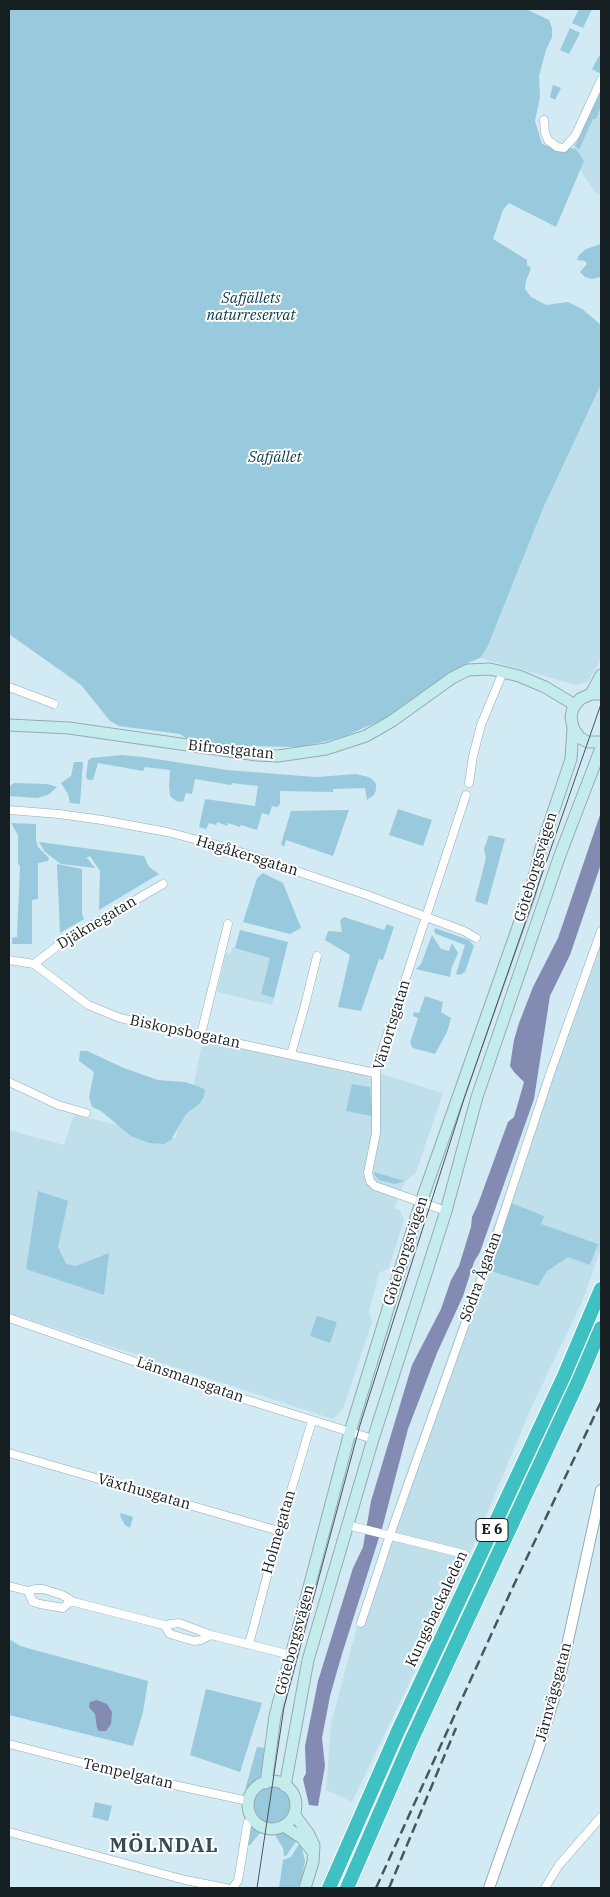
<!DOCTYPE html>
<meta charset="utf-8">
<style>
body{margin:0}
#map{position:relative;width:610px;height:1897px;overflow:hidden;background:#d2eaf3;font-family:"IBM Plex Serif",serif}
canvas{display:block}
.frame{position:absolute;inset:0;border:10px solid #151e21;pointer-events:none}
</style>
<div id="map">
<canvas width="610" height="1897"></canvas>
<div class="frame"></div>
</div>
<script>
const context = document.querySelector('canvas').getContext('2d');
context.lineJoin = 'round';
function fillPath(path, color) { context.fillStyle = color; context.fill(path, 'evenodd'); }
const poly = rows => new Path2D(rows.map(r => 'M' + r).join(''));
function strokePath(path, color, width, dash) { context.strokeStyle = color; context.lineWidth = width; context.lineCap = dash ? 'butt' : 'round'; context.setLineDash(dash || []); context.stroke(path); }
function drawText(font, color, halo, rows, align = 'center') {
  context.font = font + ' "IBM Plex Serif",serif'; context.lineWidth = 4; context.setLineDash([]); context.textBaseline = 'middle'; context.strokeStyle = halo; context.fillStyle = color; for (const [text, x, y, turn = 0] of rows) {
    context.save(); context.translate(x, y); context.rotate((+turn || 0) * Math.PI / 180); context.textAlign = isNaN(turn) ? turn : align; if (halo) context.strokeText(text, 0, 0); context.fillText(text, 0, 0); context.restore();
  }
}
fillPath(poly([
 [601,85,601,196,596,193,582,173,573,144],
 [601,380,601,659,588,682,576,685,480,658,487,648,559,469],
 [601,922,601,1248,582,1302,531,1408,465,1566,352,1802,326,1790,331,1724,358,1623,395,1506],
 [240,930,288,942,272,1005,217,992,226,953,230,954,233,948,235,948],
 [203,1040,288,1056,367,1075,371,1079,380,1078,381,1074,443,1093,416,1172,405,1182,394,1208,400,1210,404,1220,389,1268,379,1273,369,1311,372,1322,343,1409,333,1419,9,1313,9,1130,64,1145,74,1115,175,1138,192,1092]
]), '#bfdfeb');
fillPath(poly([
 [9,9,526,9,549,20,552,28,552,37,546,50,539,76,540,97,535,121,542,144,564,151,570,148,576,149,584,161,556,227,509,203,503,210,493,239,527,260,527,265,531,268,526,281,525,289,531,297,546,305,568,302,582,309,601,325,601,384,544,506,487,648,480,658,470,662,452,673,384,719,343,737,301,747,237,746,186,738,180,734,119,726,110,721,81,685,9,634],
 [579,9,592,9,583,28,572,23],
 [570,28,580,33,569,54,560,50],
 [599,56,601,57,601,74,592,69],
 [553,85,561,88,555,100,550,97],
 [601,90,601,106,596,119,593,119,579,150,575,146],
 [601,244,601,277,592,279,585,277,580,272,587,264,585,261,577,260,579,255,586,249],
 [122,755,143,757,227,770,302,776,318,777,356,774,369,777,373,780,376,784,376,790,374,795,367,800,365,788,333,789,333,792,280,791,280,804,277,807,272,806,269,815,262,813,257,830,241,825,240,827,228,823,227,826,217,822,216,825,209,823,206,829,199,827,205,799,255,806,258,786,232,783,231,785,195,779,192,794,186,793,183,802,176,801,170,796,169,786,170,770,145,767,143,771,98,763,93,780,88,780,86,777,88,761,91,758],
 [74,762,83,762,80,804,70,803,68,794,61,783,71,776],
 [14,783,47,784,57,787,48,795,37,798,9,796,10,786],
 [398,809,432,820,423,846,389,835],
 [349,810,333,856,286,840,284,847,281,844,291,811],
 [11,823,36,824,36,840,38,847,49,858,48,861,38,863,38,899,32,900,32,944,12,944,12,938,17,937,20,866,18,864,18,835],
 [489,835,505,839,487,905,475,901,486,858,484,849],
 [39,842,144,856,149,867,159,874,99,910,100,871,90,856,86,858,88,859,95,868,61,864,45,852],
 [57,864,82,869,82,914,84,919,60,933],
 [263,873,283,883,301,928,290,934,243,922,257,878],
 [344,917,384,930,387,924,394,927,383,960,379,959,361,1011,338,1007,350,955,325,940,328,931,342,932,340,920],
 [435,928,469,940,474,946,465,972,460,975,456,974,465,945,436,934,434,931],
 [240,930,288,942,274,998,261,994,270,958,235,948],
 [432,935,441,949,449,951,452,943,458,953,452,967,450,977,416,969,421,964],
 [425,996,443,1002,441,1012,451,1018,447,1032,435,1054,413,1048,410,1043,418,1018,413,1016,414,1012,419,1013],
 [80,1051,87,1051,124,1068,158,1080,185,1082,200,1087,205,1090,204,1096,200,1103,186,1114,171,1140,164,1144,149,1143,131,1136,101,1111,92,1107,89,1097,94,1072,79,1061],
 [352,1084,370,1087,372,1116,346,1111],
 [374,1172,404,1181,395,1184,379,1180,374,1174],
 [38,1191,68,1201,58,1247,66,1264,76,1266,109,1253,104,1295,26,1269],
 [511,1203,544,1216,541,1224,598,1244,590,1265,568,1257,547,1271,538,1286,488,1270],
 [317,1316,337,1322,330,1343,310,1336],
 [121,1513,133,1517,130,1528,125,1525,120,1516],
 [9,1639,20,1646,148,1681,143,1712,133,1746,9,1715],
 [206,1689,262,1703,240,1772,190,1755],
 [257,1747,264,1748,263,1774,257,1782,245,1790],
 '253 1805a19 19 0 1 1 38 0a19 19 0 1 1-38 0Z',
 [95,1802,112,1806,108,1821,92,1817],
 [252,1823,261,1832,250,1845,247,1845,250,1824],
 [278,1832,290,1835,297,1840,286,1856,284,1856,283,1848,276,1837,276,1834],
 [299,1844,302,1848,305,1861,300,1888,279,1888,283,1860,291,1857]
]), '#99c9dc');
fillPath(poly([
 [601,812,601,864,570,955,550,996,534,1099,480,1252,474,1262,463,1296,437,1353,408,1429,383,1525,342,1654,330,1696,322,1738,325,1766,318,1806,309,1805,303,1779,306,1773,305,1746,318,1681,353,1568,363,1547,371,1501,412,1365,441,1309,451,1280,459,1266,471,1227,472,1217,478,1204,508,1122,514,1117,524,1082,514,1072,510,1066,514,1040,519,1023,533,987,558,938],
 [97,1700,107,1704,112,1712,111,1724,106,1731,99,1731,97,1728,95,1714,89,1707,90,1702]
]), '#838bb2');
const minor = poly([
 [544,120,545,133,548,140,557,147,564,148,567,145,575,136,601,80],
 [9,687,54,704],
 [469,783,473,756,481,725,503,672],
 [9,810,59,814,102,820,167,832,225,847,367,895,464,931,476,938],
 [9,960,34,964,88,1005,120,1018,375,1073],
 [34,964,60,944,163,884],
 [201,1034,228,924],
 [291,1054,305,1005,317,956],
 [9,1082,58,1105,86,1113],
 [446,1211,375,1186,370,1181,368,1173,376,1133,376,1069,466,795],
 [9,1318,231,1395,373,1439],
 [9,1453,279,1531],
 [347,1525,464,1554],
 [9,1586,28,1591,35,1589,43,1589,62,1595,74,1602,164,1625,179,1623,211,1635,291,1655],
 [28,1591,33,1602,40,1604,63,1608,68,1603,74,1602],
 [361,1623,390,1535,497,1234,550,1074,601,931],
 [164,1625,170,1634,194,1641,201,1640,211,1635],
 [249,1644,279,1531,312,1421],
 [9,1744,137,1777,248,1801],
 [9,1832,185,1880,226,1888],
 [232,1888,238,1881,247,1826,248,1822,252,1819],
 [545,1888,559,1865,601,1817]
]);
const tertiary = poly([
 [489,1888,539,1747,559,1682,601,1490]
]);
const secondary = poly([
 [591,694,601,675],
 [601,694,591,694,580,699,573,708,571,717,573,728,580,738,588,742,601,742],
 [9,725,69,728,257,755,278,756,326,749,366,736,392,721,452,678,468,670,490,669,519,676,545,687,575,705],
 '248 1805a24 24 0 1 1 48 0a24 24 0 1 1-48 0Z',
 [266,1783,275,1716,350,1432,421,1202,530,893,541,848,571,759,573,728],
 [285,1786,308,1660,373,1439,446,1211,477,1097,560,855,601,748],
 [294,1814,308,1833,314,1845,313,1862,305,1888],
 [284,1826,302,1838,313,1852]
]);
const motorway = poly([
 [329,1888,398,1731,564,1376,601,1289],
 [347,1888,411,1741,578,1382,601,1328]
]);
strokePath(minor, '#94abb4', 9);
strokePath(tertiary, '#94abb4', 12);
strokePath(secondary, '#94abb4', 13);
strokePath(motorway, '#fff', 16);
strokePath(minor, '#fff', 8);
strokePath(tertiary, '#fff', 10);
strokePath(secondary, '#c5eced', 11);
strokePath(motorway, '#3fc1c4', 14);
strokePath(poly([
 [257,1888,284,1707,360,1425,464,1099,601,704]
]), '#49565b', 1);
strokePath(poly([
 [376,1888,511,1591,601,1402],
 [389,1888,456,1728]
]), '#49565b', 2.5, [10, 5]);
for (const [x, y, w] of [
 [492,1530,32]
]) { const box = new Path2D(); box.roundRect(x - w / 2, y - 11.5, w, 23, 4); context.fillStyle = '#fff'; context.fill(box); strokePath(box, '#151e21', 1); }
drawText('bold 14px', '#151e21', null, [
 ["E 6",492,1530]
]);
drawText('italic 15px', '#0b3947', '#fff', [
 ["Safjällets",251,299],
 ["naturreservat",251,316],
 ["Safjället",275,458]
]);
drawText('15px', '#151e21', '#fff', [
 ["Bifrostgatan",231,750,6],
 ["Hagåkersgatan",247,856,17],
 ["Göteborgsvägen",536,867,-73],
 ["Djäknegatan",97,923,-31],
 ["Vänortsgatan",392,1025,-73],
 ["Biskopsbogatan",185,1032,12],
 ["Göteborgsvägen",406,1251,-72],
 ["Södra Ågatan",481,1277,-70],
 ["Länsmansgatan",190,1380,19],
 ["Växthusgatan",144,1492,16],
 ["Holmegatan",279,1532,-74],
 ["Kungsbackaleden",437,1609,-65],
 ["Göteborgsvägen",295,1640,-75],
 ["Järnvägsgatan",554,1692,-75],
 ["Tempelgatan",128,1774,13]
]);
context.letterSpacing = '1px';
drawText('bold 20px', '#374b53', '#fff', [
 ["MÖLNDAL",164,1846]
]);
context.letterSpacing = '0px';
</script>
